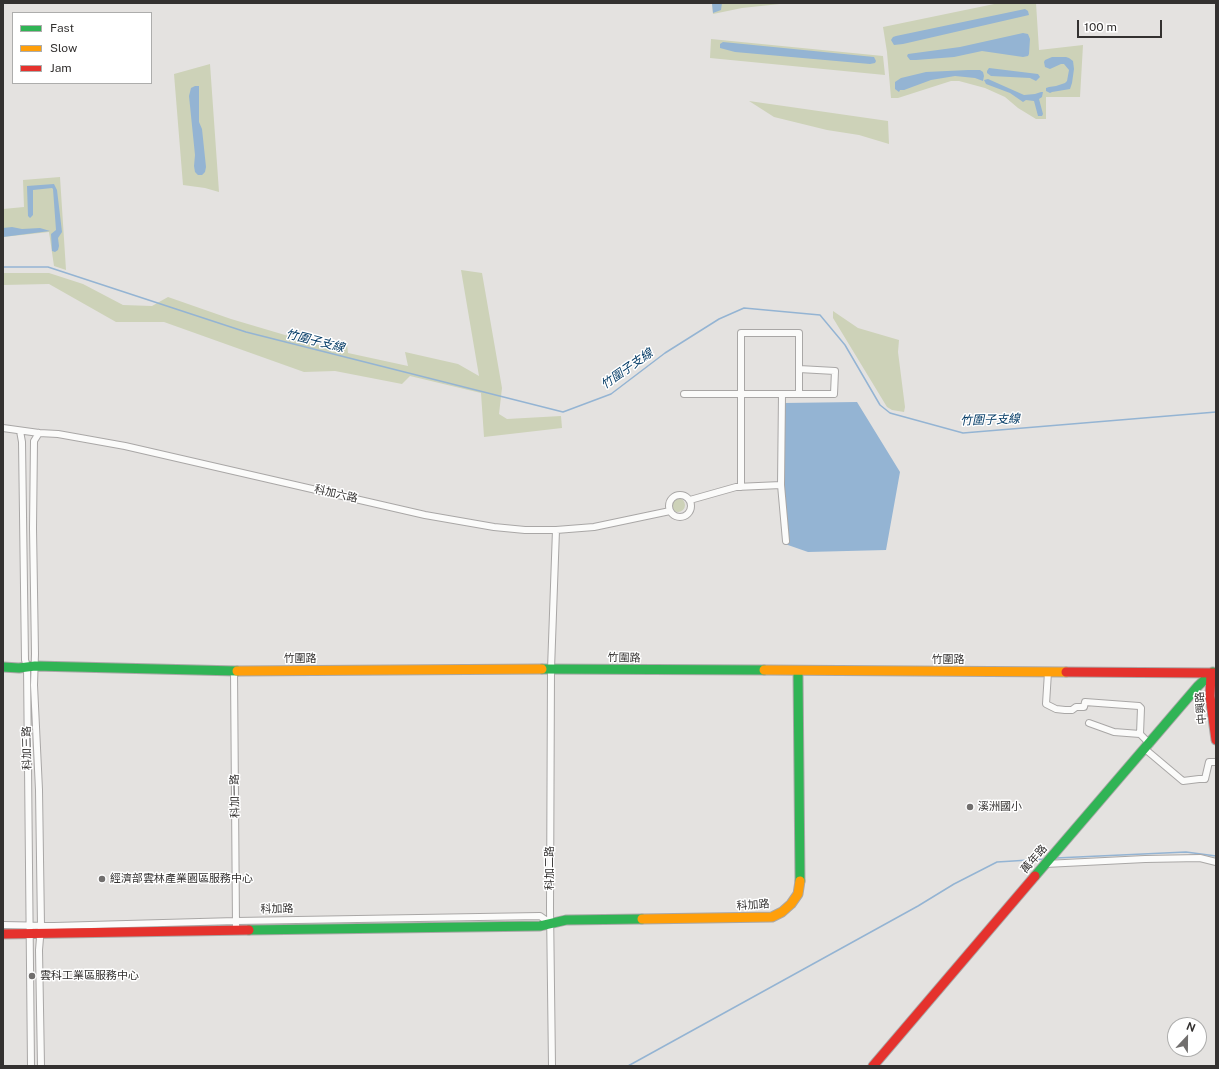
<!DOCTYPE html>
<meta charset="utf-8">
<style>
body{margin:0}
#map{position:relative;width:1219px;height:1069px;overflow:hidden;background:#e4e2e0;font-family:"Public Sans",sans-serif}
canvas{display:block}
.frame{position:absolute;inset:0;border:4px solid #333130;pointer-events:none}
.legend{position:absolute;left:12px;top:12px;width:140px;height:72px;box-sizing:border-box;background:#fff;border:1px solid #adadac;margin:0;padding:5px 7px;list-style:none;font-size:12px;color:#333130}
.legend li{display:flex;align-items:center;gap:8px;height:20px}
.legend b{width:20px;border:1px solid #adadac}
.north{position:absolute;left:1167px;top:1017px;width:40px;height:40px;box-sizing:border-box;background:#fff;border:1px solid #adadac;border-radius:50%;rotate:22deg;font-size:11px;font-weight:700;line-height:16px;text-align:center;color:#333130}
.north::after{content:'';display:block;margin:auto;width:14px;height:18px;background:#716f6e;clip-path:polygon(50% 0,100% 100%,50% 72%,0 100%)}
.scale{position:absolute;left:1077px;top:20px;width:85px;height:18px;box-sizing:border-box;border:2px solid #333130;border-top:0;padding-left:5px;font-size:12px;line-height:14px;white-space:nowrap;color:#333130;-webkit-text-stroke:3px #fff;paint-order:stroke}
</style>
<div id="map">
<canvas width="1219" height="1069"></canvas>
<div class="frame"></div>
<ul class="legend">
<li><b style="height:5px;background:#30b455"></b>Fast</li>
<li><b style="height:5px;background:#ff9f0a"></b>Slow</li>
<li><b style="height:5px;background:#e5322d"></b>Jam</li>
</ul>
<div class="north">N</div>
<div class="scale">100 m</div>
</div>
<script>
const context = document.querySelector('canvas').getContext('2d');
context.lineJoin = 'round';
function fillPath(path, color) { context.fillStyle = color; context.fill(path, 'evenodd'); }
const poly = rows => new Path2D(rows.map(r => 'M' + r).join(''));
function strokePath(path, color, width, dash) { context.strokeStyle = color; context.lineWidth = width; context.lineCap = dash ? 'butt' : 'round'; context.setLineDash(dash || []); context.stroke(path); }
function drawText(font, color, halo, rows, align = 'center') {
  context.font = font + ' "Public Sans","Noto Sans TC",sans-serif'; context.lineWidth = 3; context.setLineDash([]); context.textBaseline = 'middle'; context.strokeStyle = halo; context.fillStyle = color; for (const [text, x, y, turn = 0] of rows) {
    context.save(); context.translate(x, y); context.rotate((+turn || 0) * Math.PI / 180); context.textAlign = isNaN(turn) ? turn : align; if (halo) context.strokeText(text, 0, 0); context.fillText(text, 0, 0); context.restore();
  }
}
fillPath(poly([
 [712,3,789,3,742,8,713,14],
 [999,3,1036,3,1039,50,1083,45,1080,97,1046,97,1046,119,1036,119,1018,108,1005,97,985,88,959,81,951,81,898,98,891,98,887,52,883,27],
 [711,39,883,56,885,75,710,58],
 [210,64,219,192,205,188,183,185,174,74],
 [749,101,888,121,889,144,859,135,827,130,774,117],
 [60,177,66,270,54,266,49,232,3,237,3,209,24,207,23,180],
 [461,270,482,273,502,388,499,414,507,419,561,416,562,428,484,437,481,393,410,376,402,384,335,371,304,372,164,322,116,322,49,284,3,285,3,273,49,273,83,284,123,305,152,306,168,297,231,319,339,351,341,344,347,344,348,353,408,366,405,352,458,364,479,376],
 [833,311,858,328,899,340,898,352,905,407,904,412,892,410,887,407,833,318],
 '671 505a7 7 0 1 1 14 0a7 7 0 1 1-14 0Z'
]), '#cdd2b8');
fillPath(poly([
 [712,3,722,3,721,10,713,13],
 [1025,9,1028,11,1029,15,903,44,894,45,891,40,893,37,896,36],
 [1023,33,1028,34,1030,39,1029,54,1028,56,1023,57,982,51,954,57,916,60,910,60,907,56,908,54,960,47],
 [723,42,874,57,876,61,875,63,870,64,735,52,720,48,720,44],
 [1052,57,1066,57,1069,58,1073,61,1074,69,1072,83,1070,89,1052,92,1050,93,1046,91,1046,88,1049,87,1056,86,1065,83,1067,81,1069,70,1064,64,1061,64,1050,69,1045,67,1044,62,1045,60],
 [989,68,1038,74,1040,77,1036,81,1030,78,991,76,987,73,987,71],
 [968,70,980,70,983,72,984,76,983,81,975,78,955,76,931,80,904,90,900,90,899,92,895,89,895,82,901,78,926,72],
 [988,79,1024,95,1035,94,1041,92,1043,92,1042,97,1039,99,1043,114,1042,116,1038,116,1034,101,1026,100,1023,102,1010,93,986,84,984,80],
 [195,86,199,86,199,122,202,129,206,167,205,172,202,175,198,175,195,172,194,166,195,155,189,96,191,88],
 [54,184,57,190,62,232,58,238,59,246,58,250,55,252,52,251,51,234,56,230,53,189,52,188,33,190,33,215,30,218,28,216,27,186],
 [12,227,22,229,40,228,50,231,3,237,3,228],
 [857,402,900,472,886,550,808,552,785,544,783,403]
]), '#94b4d3');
strokePath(poly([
 [3,267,48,267,246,332,563,412,611,394,665,353,719,319,744,308,820,315,845,345,880,405,890,413,963,433,1216,412],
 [1056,858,1186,852,1216,856],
 [628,1066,918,906,954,884,997,862,1045,859]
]), '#94b4d3', 1.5);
const street = poly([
 [684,394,834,394,835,371,799,369],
 [782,394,781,485,786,541],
 [3,428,39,433,58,434,125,446,425,515,494,527,525,530,556,530,594,527,670,511],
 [20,431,22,442,25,660,27,666,31,1066],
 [39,433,34,441,33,528,35,654,34,685,39,790,41,926,39,950,41,1066],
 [741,487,741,333,799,333,799,394],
 '669 506a11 11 0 1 1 22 0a11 11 0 1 1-22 0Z',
 [690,500,736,487,781,485],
 [234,671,236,926],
 [1048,672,1046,704,1056,709,1065,710,1072,710,1076,707,1084,707,1085,702,1139,706,1141,708,1140,734,1150,744],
 [1089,723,1114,732,1140,734],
 [1145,749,1183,781,1199,779,1205,779,1209,762,1216,762],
 [1045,864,1145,859,1200,858,1216,862],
 [3,925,54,926,236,921,540,916,550,923],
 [552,1066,550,908,551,669,556,530]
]);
const fast = poly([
 [3,667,19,668,35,666,237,671],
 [542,669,764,670],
 [798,672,800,881],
 [1035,876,1198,686,1213,672],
 [249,930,540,926,566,920,642,919]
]);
const slow = poly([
 [764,670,1066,672],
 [237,671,542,669],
 [642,919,772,917,782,912,791,904,798,894,800,881]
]);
const jam = poly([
 [1066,672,1216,673],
 [1211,674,1210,696,1216,740],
 [3,934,249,930],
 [873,1066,1035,876]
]);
strokePath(street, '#a9a7a6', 8);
strokePath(fast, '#a9a7a6', 11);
strokePath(slow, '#a9a7a6', 11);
strokePath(jam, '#a9a7a6', 11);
strokePath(street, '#fbfbfa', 6);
strokePath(fast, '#30b455', 9);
strokePath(slow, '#ff9f0a', 9);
strokePath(jam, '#e5322d', 9);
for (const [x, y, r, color] of [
 [970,807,4,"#716f6e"],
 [102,879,4,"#716f6e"],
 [32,976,4,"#716f6e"]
]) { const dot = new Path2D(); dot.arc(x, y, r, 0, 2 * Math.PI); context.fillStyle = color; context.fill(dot); strokePath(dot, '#fff', 1.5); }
drawText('11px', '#333130', '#fff', [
 ["科加六路",336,494,13],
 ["竹圍路",624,658,1],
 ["竹圍路",300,659],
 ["竹圍路",948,660],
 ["中興路",1201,708,-95],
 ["科加三路",27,748,-91],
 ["科加一路",235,796,-91],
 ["萬年路",1034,859,-49],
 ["科加二路",550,868,-90],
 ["科加路",753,905,-4],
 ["科加路",277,909,-1]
]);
drawText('11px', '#333130', '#fff', [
 ["溪洲國小",978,807],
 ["經濟部雲林產業園區服務中心",110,879],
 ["雲科工業區服務中心",40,976]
], 'left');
drawText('italic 12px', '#043b66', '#fff', [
 ["竹圍子支線",315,341,14],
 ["竹圍子支線",627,369,-35],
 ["竹圍子支線",990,420,-2]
]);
</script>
